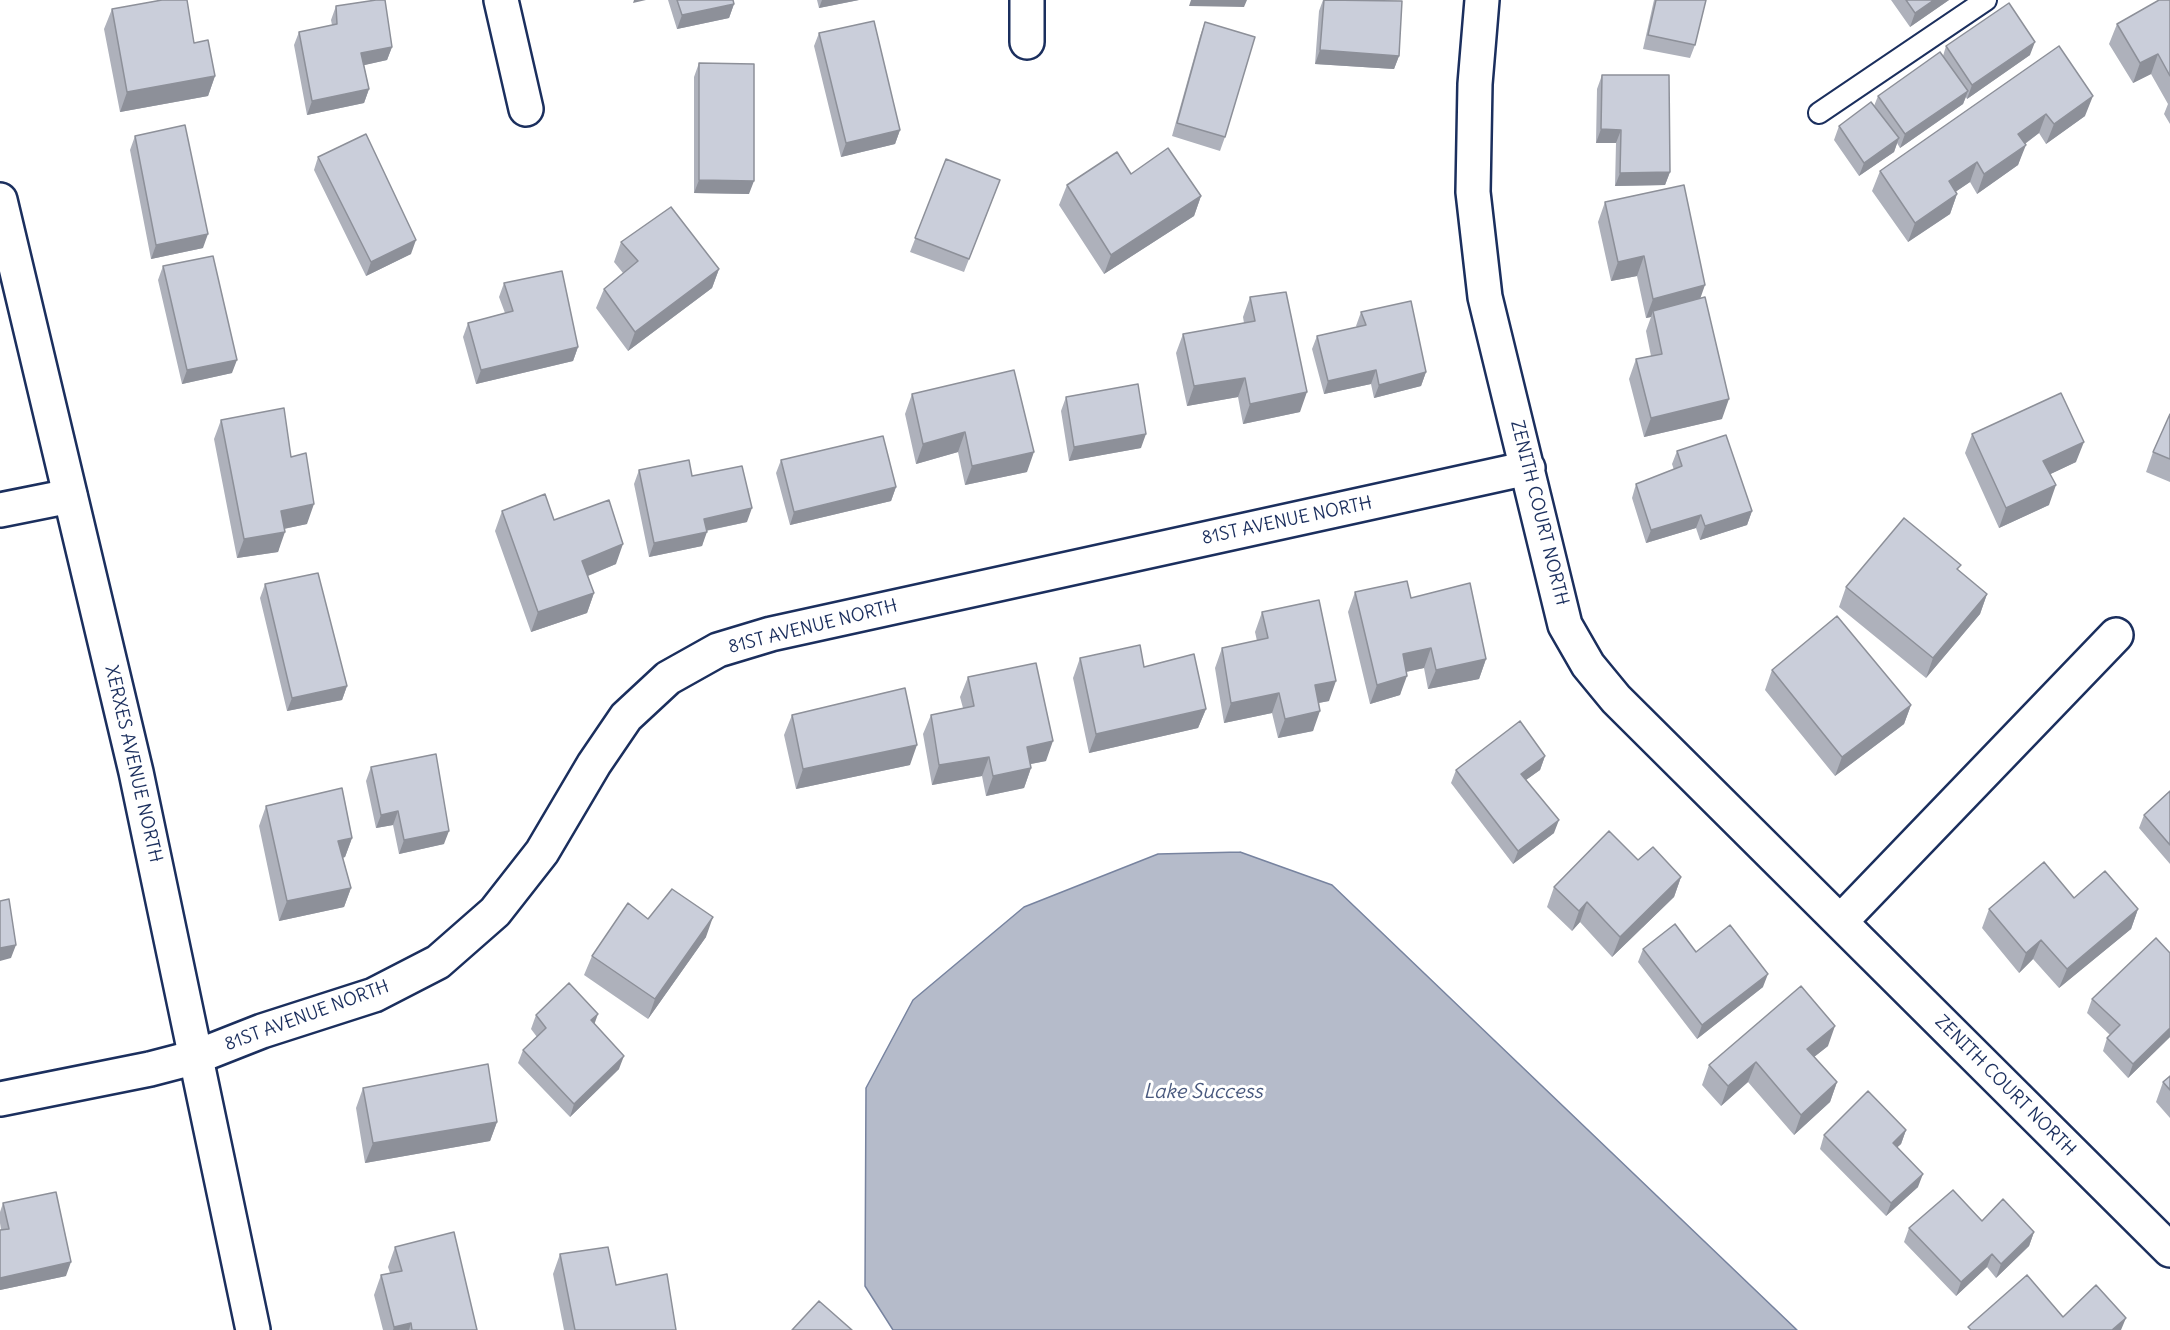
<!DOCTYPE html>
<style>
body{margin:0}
canvas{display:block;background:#fff}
</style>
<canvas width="2170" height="1330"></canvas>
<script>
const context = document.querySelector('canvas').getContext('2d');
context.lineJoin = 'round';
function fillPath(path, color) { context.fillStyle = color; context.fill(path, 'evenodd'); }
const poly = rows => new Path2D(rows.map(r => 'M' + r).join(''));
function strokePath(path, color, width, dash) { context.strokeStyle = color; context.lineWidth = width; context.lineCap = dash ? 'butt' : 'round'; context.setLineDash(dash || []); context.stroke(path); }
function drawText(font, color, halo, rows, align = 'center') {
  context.font = font + ' Delius,sans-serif'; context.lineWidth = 6; context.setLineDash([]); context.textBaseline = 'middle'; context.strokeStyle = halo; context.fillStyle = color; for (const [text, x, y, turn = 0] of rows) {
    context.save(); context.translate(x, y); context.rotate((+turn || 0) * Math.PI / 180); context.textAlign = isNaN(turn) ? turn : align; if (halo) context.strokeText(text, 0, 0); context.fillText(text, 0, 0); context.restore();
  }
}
const water = poly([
 [1240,852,1332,885,1797,1330,893,1330,865,1286,866,1088,913,1000,1024,907,1158,854,1240,852]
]);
fillPath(water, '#b5bbca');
strokePath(water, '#77839f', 1.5);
const service = poly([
 [1819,113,1986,0]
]);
const minor = poly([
 [501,0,526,109],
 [1482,0,1475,84,1473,192,1485,297,1565,625,1588,665,1616,699,2170,1250],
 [1027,42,1027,0],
 [0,510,70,496],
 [1841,921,2116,635],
 [0,1099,150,1069,196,1057,262,1031,374,995,438,962,495,912,542,852,594,764,626,717,668,678,718,650,771,634,1528,468]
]);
const tertiary = poly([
 [0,200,136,772,253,1330]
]);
strokePath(service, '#1b2f5e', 24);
strokePath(minor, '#1b2f5e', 38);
strokePath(tertiary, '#1b2f5e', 38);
strokePath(service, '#fff', 20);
strokePath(minor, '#fff', 33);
strokePath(tertiary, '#fff', 33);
fillPath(poly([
 [668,0,733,0,734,4,729,18,677,29],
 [817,0,859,0,819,8],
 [1323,0,1384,0,1399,56,1394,69,1315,64,1319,11],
 [1654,0,1706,0,1695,45,1690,58,1643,49],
 [1891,0,1949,0,1910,27],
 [2170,0,2170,124,2164,114,2168,104,2151,74,2133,83,2109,44,2117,24],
 [336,6,392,47,387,60,364,65,369,89,364,103,307,115,294,45,299,32,332,25,331,20],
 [112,9,215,76,208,96,120,112,104,29],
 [1205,22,1225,137,1220,151,1172,136,1200,36],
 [819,33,900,130,895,144,841,157,814,46],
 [1946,46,2030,55,1967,99,1966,97,1963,104,1900,148,1897,143,1894,152,1859,176,1834,140,1839,126,1874,106,1878,96,1943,56],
 [2059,46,2085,116,2046,144,2039,133,2025,144,2018,165,1977,194,1970,182,1955,192,1957,194,1950,214,1908,242,1872,191,1880,171],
 [699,63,749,194,694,193,694,77],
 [1602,75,1670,172,1665,185,1615,186,1616,143,1596,143,1597,89],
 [135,136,203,248,151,259,130,150],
 [318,157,411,254,366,276,314,170],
 [946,159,1000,180,964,272,910,252],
 [1131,174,1201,196,1194,216,1104,274,1059,205,1067,185],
 [1605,202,1700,299,1722,419,1644,437,1629,379,1636,359,1651,356,1646,331,1651,317,1646,318,1637,276,1611,281,1598,222],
 [621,242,719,269,712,288,628,351,596,308,604,289,623,273,614,262],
 [163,266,232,373,182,384,158,280],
 [504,283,578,347,573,361,476,384,463,337,468,323,505,313,499,297],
 [1250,297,1300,412,1243,424,1238,397,1187,406,1176,353,1183,334,1244,323,1243,317],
 [1361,312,1426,372,1421,386,1374,398,1371,384,1324,394,1312,349,1317,336,1357,327,1356,326],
 [912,394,1027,472,965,485,958,452,916,464,905,414],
 [1066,397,1141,448,1069,461,1061,411],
 [2170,414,2170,482,2146,472,2153,452],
 [221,420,291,457,307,524,284,529,278,552,237,558,214,439],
 [1972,434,2076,462,2050,474,2049,505,1999,528,1965,453],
 [1677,451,1752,511,1747,525,1700,540,1696,528,1646,543,1632,498,1636,484,1674,470,1672,464],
 [781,460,896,487,891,501,790,525,776,473],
 [639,470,692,476,747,522,706,531,702,546,649,557,634,484],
 [502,511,554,520,616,564,588,576,594,593,587,613,531,632,495,531],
 [1959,571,1987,594,1980,614,1926,678,1839,607,1846,587],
 [265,584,347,686,342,700,287,711,260,598],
 [1355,592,1411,598,1486,659,1479,679,1428,689,1424,668,1406,672,1400,695,1370,704,1348,612],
 [1262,612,1329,701,1318,703,1313,731,1278,738,1272,713,1224,723,1215,668,1222,648,1257,641,1255,632],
 [1080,658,1144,667,1206,709,1198,728,1089,753,1073,678],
 [1772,670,1911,705,1904,724,1835,776,1765,690],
 [968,677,1046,761,1031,764,1031,768,1024,788,986,796,982,776,932,785,923,734,931,715,963,708,960,697],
 [792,715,910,765,796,789,784,735],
 [1545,756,1540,770,1526,780,1554,833,1513,864,1451,783,1456,770],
 [371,767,444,844,399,854,393,825,376,828,366,781],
 [2170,791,2170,864,2139,828,2144,815],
 [266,806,352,838,345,857,343,858,351,888,344,907,279,921,259,826],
 [1638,860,1681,877,1674,897,1612,957,1580,922,1572,931,1547,907,1554,887],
 [2074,898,2138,909,2131,929,2059,988,2033,959,2019,973,1982,928,1989,909],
 [648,919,706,937,648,1019,584,975,592,956],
 [1643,949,1696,952,1763,987,1697,1039,1638,962],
 [2170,953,2170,1037,2128,1078,2103,1051,2107,1038,2110,1035,2087,1013,2092,999],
 [536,1015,594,1023,619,1069,570,1117,518,1063,523,1050,537,1037,531,1029],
 [1828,1046,1814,1057,1837,1082,1830,1102,1794,1135,1748,1082,1721,1106,1702,1085,1709,1065],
 [2170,1076,2170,1118,2156,1102,2163,1082],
 [363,1088,497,1122,490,1141,365,1163,356,1108],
 [1906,1130,1901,1144,1897,1147,1918,1187,1886,1216,1820,1149,1824,1135],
 [3,1203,66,1276,0,1290,0,1230,1,1230,0,1223,0,1212],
 [1982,1221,2034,1232,2029,1246,1996,1278,1987,1267,1956,1296,1904,1242,1909,1228],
 [395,1247,477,1330,383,1330,374,1295,381,1275,390,1273,388,1267],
 [560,1254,616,1285,676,1330,564,1330,553,1274]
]), '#aeb1bb');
fillPath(poly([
 [634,0,646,0,633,3],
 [822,0,859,0,819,8],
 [1191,0,1247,0,1244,7,1189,6],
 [1934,0,1949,0,1910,27,1915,13],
 [734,4,729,18,677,29,682,15],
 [2035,42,2030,55,1967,99,1972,85],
 [392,47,387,60,356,67,361,53],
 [1320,50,1399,56,1394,69,1315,64],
 [2158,54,2151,74,2133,83,2140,63],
 [215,76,208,96,120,112,127,92],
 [369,89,364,103,307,115,312,101],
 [1968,91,1963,104,1900,148,1905,134],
 [2093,96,2085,116,2046,144,2054,124],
 [2046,114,2039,133,2011,154,2018,134],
 [1601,129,1621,130,1616,143,1596,143],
 [900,130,895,144,841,157,846,143],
 [1899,138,1894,152,1859,176,1864,163],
 [2026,145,2018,165,1977,194,1984,174],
 [1977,162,1970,182,1942,201,1949,181],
 [1670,172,1665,185,1615,186,1620,173],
 [699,180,754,181,749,194,694,193],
 [1957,194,1950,214,1908,242,1915,223],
 [1201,196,1194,216,1104,274,1111,255],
 [208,234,203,248,151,259,156,245],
 [416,240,411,254,366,276,371,262],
 [1644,256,1637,276,1611,281,1618,262],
 [719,269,712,288,628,351,635,332],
 [1705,285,1698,305,1653,311,1651,317,1646,318,1653,299],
 [578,347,573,361,476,384,481,370],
 [237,360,232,373,182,384,187,370],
 [1376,370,1371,384,1324,394,1328,381],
 [1426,372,1421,386,1374,398,1379,385],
 [1245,378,1238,397,1187,406,1194,386],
 [1307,392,1300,412,1243,424,1250,404],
 [1729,399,1722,419,1644,437,1651,418],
 [965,432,958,452,916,464,923,444],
 [1146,434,1141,448,1069,461,1074,447],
 [2084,442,2076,462,2036,481,2043,461],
 [1034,452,1027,472,965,485,972,466],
 [2056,485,2049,505,1999,528,2006,508],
 [896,487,891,501,790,525,794,512],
 [314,504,307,524,273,531,281,511],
 [752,508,747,522,699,532,704,519],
 [1752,511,1747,525,1700,540,1705,526],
 [1701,515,1696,528,1646,543,1651,530],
 [285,532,278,552,237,558,244,539],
 [707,532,702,546,649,557,654,543],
 [623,544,616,564,575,581,582,561],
 [594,593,587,613,531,632,538,612],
 [1987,594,1980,614,1926,678,1933,658],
 [1431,648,1424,668,1396,674,1403,654],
 [1486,659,1479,679,1428,689,1436,670],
 [1407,676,1400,695,1370,704,1377,685],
 [1336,681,1329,701,1308,705,1315,685],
 [347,686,342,700,287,711,292,698],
 [1279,693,1272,713,1224,723,1231,703],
 [1911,705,1904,724,1835,776,1842,757],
 [1206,709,1198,728,1089,753,1096,734],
 [1320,711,1313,731,1278,738,1285,719],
 [1053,741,1046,761,1020,766,1027,747],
 [917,745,910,765,796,789,803,769],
 [1545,756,1540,770,1516,787,1521,774],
 [989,757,982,776,932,785,939,765],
 [1031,768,1024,788,986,796,993,776],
 [398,811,393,825,376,828,381,815],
 [1559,820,1554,833,1513,864,1518,851],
 [449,831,444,844,399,854,404,840],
 [352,838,345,857,331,860,338,841],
 [1681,877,1674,897,1612,957,1620,937],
 [351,888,344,907,279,921,287,901],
 [1587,902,1580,922,1572,931,1579,911],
 [2138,909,2131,929,2059,988,2067,969],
 [713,917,706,937,648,1019,655,999],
 [2041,940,2033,959,2019,973,2026,953],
 [16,945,11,958,0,961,0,948],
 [1768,974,1763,987,1697,1039,1702,1025],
 [598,1014,593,1028,591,1020],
 [1835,1026,1828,1046,1800,1068,1807,1049],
 [2170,1028,2170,1037,2128,1078,2133,1064],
 [624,1056,619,1069,570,1117,574,1104],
 [1756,1062,1748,1082,1721,1106,1728,1086],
 [1837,1082,1830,1102,1794,1135,1801,1115],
 [497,1122,490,1141,365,1163,373,1143],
 [1906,1130,1901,1144,1888,1156,1893,1143],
 [1923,1174,1918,1187,1886,1216,1891,1203],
 [2034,1232,2029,1246,1996,1278,2001,1264],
 [1992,1254,1987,1267,1956,1296,1961,1282],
 [71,1262,66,1276,0,1290,0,1278],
 [2126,1318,2121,1330,2112,1330],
 [411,1323,409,1330,393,1330,394,1327]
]), '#8d9099');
const building = poly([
 [162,0,187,0,194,43,208,40,215,76,127,92,112,9,162,0],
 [376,0,385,0,392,47,361,53,369,89,312,101,299,32,337,24,336,6,376,0],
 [677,0,733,0,734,4,682,15,677,0],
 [1324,0,1402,1,1399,56,1320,50,1324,0],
 [1656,0,1706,0,1695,45,1648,35,1656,0],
 [1906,0,1934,0,1915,13,1906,0],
 [2159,0,2170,0,2170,76,2158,54,2140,63,2117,24,2159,0],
 [2009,3,2035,42,1972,85,1946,46,2009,3],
 [874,21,900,130,846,143,819,33,874,21],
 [1205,22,1255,37,1225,137,1177,123,1205,22],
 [2059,46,2093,96,2054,124,2046,114,2018,134,2026,145,1984,174,1977,162,1949,181,1957,194,1915,223,1880,171,2059,46],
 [1940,52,1968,91,1905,134,1878,96,1940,52],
 [699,63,754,64,754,181,699,180,699,63],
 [1602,75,1669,75,1670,172,1620,173,1621,130,1601,129,1602,75],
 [1871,102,1899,138,1864,163,1839,126,1871,102],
 [185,125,208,234,156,245,135,136,185,125],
 [366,134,416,240,371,262,318,157,366,134],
 [1168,148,1201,196,1111,255,1067,185,1117,152,1131,174,1168,148],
 [946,159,1000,180,969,259,915,238,946,159],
 [1684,185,1705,285,1653,299,1644,256,1618,262,1605,202,1684,185],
 [671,207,719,269,635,332,604,289,638,261,621,242,671,207],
 [213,256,237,360,187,370,163,266,213,256],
 [562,271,578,347,481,370,468,323,513,311,504,283,562,271],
 [1286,292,1307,392,1250,404,1245,378,1194,386,1183,334,1255,321,1250,297,1286,292],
 [1705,297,1729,399,1651,418,1636,359,1662,354,1653,311,1705,297],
 [1411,301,1426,372,1379,385,1376,370,1328,381,1317,336,1366,325,1361,312,1411,301],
 [1014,370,1034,452,972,466,965,432,923,444,912,394,1014,370],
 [1138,384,1146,434,1074,447,1066,397,1138,384],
 [2061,393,2084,442,2043,461,2056,485,2006,508,1972,434,2061,393],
 [284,408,291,457,306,453,314,504,281,511,285,532,244,539,221,420,284,408],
 [2170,414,2170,459,2153,452,2170,414],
 [1726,435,1752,511,1705,526,1701,515,1651,530,1636,484,1682,466,1677,451,1726,435],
 [883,436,896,487,794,512,781,460,883,436],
 [689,460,692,476,742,466,752,508,704,519,707,532,654,543,639,470,689,460],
 [545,494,554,520,609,500,623,544,582,561,594,593,538,612,502,511,545,494],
 [1904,518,1961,565,1957,569,1987,594,1933,658,1846,587,1904,518],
 [318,573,347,686,292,698,265,584,318,573],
 [1407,581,1411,598,1470,583,1486,659,1436,670,1431,648,1403,654,1407,676,1377,685,1355,592,1407,581],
 [1319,600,1336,681,1315,685,1320,711,1285,719,1279,693,1231,703,1222,648,1268,638,1262,612,1319,600],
 [1837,616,1911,705,1842,757,1772,670,1837,616],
 [1140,645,1144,667,1194,654,1206,709,1096,734,1080,658,1140,645],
 [1036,663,1053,741,1027,747,1031,768,993,776,989,757,939,765,931,715,974,706,968,677,1036,663],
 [905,688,917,745,803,769,792,715,905,688],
 [1520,721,1545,756,1521,774,1559,820,1518,851,1456,770,1520,721],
 [436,754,449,831,404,840,398,811,381,815,371,767,436,754],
 [342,788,352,838,338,841,351,888,287,901,266,806,342,788],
 [2170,791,2170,845,2144,815,2170,791],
 [1609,831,1638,860,1653,847,1681,877,1620,937,1587,902,1579,911,1554,887,1609,831],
 [2044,862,2074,898,2105,871,2138,909,2067,969,2041,940,2026,953,1989,909,2044,862],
 [672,889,713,917,655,999,592,956,628,903,648,919,672,889],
 [9,899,16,945,0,948,0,901,9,899],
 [1675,924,1696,952,1730,925,1768,974,1702,1025,1643,949,1675,924],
 [2156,938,2170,953,2170,1028,2133,1064,2107,1038,2120,1025,2092,999,2156,938],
 [569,983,598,1014,591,1020,624,1056,574,1104,523,1050,546,1028,536,1015,569,983],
 [1801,986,1835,1026,1807,1049,1837,1082,1801,1115,1756,1062,1728,1086,1709,1065,1801,986],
 [488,1064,497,1122,373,1143,363,1088,488,1064],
 [2170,1076,2170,1090,2163,1082,2170,1076],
 [1868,1091,1906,1130,1893,1143,1923,1174,1891,1203,1824,1135,1868,1091],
 [1953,1190,1982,1221,2003,1199,2034,1232,2001,1264,1992,1254,1961,1282,1909,1228,1953,1190],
 [56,1192,71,1262,0,1278,0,1230,9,1229,3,1203,56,1192],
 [454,1232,477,1330,412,1330,411,1323,394,1327,381,1275,402,1271,395,1247,454,1232],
 [608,1247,616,1285,667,1274,676,1330,575,1330,560,1254,608,1247],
 [2027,1275,2063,1317,2096,1285,2126,1318,2112,1330,1971,1330,1968,1327,2027,1275],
 [819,1301,852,1330,792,1330,819,1301]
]);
fillPath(building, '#caceda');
strokePath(building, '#8d9099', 1.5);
drawText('18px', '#1b2f5e', '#fff', [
 ["ZENITH COURT NORTH",1539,513,76],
 ["81ST AVENUE NORTH",1287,521,-12],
 ["81ST AVENUE NORTH",813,627,-14],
 ["XERXES AVENUE NORTH",133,764,77],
 ["81ST AVENUE NORTH",307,1016,-20],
 ["ZENITH COURT NORTH",2005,1086,45]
]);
drawText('italic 20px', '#49597e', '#fff', [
 ["Lake Success",1203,1092]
]);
</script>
